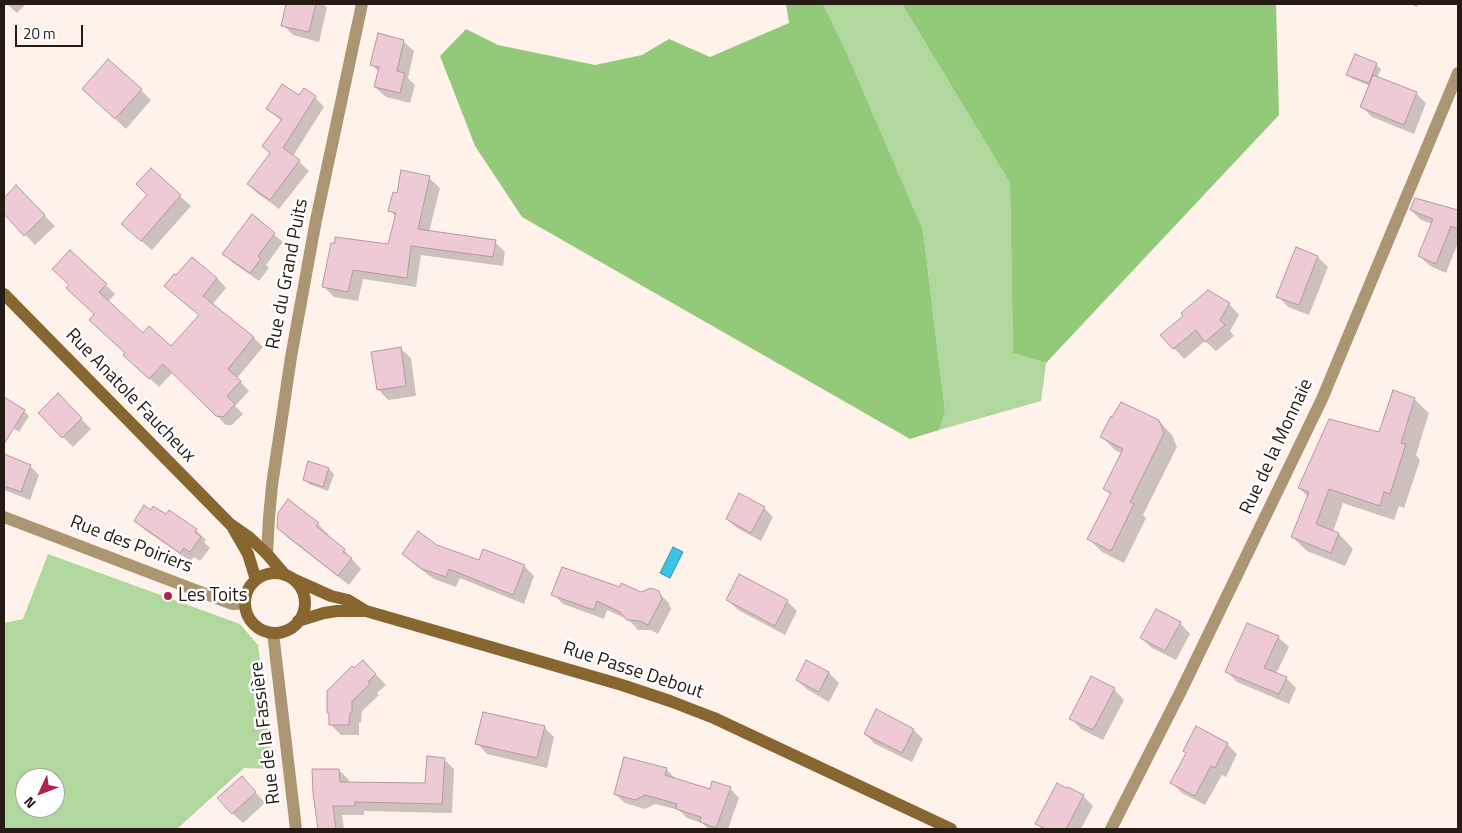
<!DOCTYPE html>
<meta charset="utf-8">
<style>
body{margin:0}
#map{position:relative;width:1462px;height:833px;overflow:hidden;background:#fff2eb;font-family:"Titillium Web",sans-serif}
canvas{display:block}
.frame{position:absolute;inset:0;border:5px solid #251a14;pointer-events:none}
.north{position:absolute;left:15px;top:768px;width:50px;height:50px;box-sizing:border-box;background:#fff;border:1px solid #a8a3a1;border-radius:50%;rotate:227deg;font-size:14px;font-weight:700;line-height:20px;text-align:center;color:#251a14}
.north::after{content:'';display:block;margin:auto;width:18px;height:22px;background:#b32149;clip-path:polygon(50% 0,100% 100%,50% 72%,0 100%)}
.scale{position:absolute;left:15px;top:25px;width:68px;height:22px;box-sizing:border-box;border:2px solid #251a14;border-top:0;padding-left:6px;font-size:15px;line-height:18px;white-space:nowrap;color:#251a14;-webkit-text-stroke:4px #fff;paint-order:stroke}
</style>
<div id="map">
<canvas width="1462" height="833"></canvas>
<div class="frame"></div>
<div class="north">N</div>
<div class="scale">20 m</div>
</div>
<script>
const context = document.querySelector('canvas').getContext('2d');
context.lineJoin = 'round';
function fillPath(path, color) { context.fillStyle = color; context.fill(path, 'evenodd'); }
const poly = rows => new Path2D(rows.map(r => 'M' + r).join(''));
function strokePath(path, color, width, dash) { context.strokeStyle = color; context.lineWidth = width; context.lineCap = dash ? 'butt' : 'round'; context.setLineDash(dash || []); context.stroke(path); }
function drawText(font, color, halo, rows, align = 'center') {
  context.font = font + ' "Titillium Web",sans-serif'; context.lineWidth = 5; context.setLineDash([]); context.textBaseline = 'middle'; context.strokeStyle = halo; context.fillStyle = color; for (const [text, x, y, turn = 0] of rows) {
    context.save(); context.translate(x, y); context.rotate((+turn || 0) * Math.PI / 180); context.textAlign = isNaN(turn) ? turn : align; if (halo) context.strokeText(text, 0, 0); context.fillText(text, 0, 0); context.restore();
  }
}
fillPath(poly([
 [823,4,902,4,1010,183,1013,353,1046,363,1041,401,939,430,945,410,923,230,846,51],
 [48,554,240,624,258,645,273,769,244,768,177,829,4,829,4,623,23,619],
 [25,778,55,778,55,808,25,808]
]), '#b0d79e');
fillPath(poly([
 [786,4,823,4,846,51,923,230,945,411,939,430,910,439,522,217,475,146,440,56,466,29,498,45,595,65,642,55,669,39,710,57,789,23],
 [902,4,1276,4,1279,115,1046,363,1013,353,1010,183]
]), '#93ca7a');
const water = poly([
 [673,547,683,552,670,578,660,573,673,547]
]);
fillPath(water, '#39c6e6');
strokePath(water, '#3392a7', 1);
fillPath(poly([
 [7,4,26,4,17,13],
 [288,4,323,4,327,8,319,42,293,35,283,25],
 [1410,4,1418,4,1417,7],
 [403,41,414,51,408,78,415,85,410,103,386,97,375,87,379,72,372,65],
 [1376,64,1381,69,1377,78,1416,93,1426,103,1414,134,1372,117,1362,107,1370,86,1353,79,1348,74],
 [141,90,151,100,126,129,94,99],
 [304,90,315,97,324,107,293,156,309,171,279,209,257,193,248,184,271,154,263,146,282,121,267,109,299,97],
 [151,170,191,206,152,250,133,234,149,195],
 [429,178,440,188,429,232,495,242,505,252,503,266,421,255,416,287,363,279,358,301,334,297,323,286,389,246,396,217,390,210,398,194],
 [16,187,55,226,35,245,4,212,4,200],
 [1415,200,1458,211,1458,243,1446,273,1430,266,1419,256,1432,224,1421,220,1411,210],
 [252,216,283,242,266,265,269,268,259,281,232,262,224,253],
 [1297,249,1318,257,1328,267,1309,315,1288,307,1278,296],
 [217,278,226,288,212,305,254,338,263,347,237,378,249,391,235,406,243,414,232,425,226,425,173,372,159,387,134,364,96,314,77,297,106,285,115,294,108,302,143,335,172,348,200,316,165,286],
 [1229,304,1239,315,1230,331,1234,336,1216,351,1205,341,1184,359,1162,335],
 [400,348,411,358,416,396,388,400,378,389],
 [58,395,91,429,73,447,39,413],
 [1414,399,1429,413,1416,455,1420,460,1404,508,1399,506,1394,520,1343,503,1333,532,1339,534,1353,549,1345,566,1307,551,1292,537,1308,497,1299,488,1380,433],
 [8,401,24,411,29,416,19,432,4,422,4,407],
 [1159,421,1172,435,1177,447,1143,515,1146,518,1124,563,1102,552,1089,539,1111,495,1105,489,1122,454,1115,450,1102,437],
 [4,456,30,466,39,475,30,500,4,490],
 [329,469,334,474,328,491,309,484,304,479],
 [764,508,773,517,761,541,737,528,727,519],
 [135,521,196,530,206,540,204,542,210,548,200,561,194,557,190,561,145,530],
 [318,524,328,534,327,536,344,550,361,569,349,585,288,538,278,527],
 [437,546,479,562,524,566,534,576,524,604,460,578,456,587,434,579,414,564,404,554],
 [621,588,641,593,658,592,668,602,671,609,658,634,651,630,638,630,629,620,607,610,604,619,563,604,553,594],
 [728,600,787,601,797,611,785,635,738,610],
 [1180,623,1190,634,1176,660,1152,648,1141,638],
 [1278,637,1289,647,1276,674,1286,678,1296,688,1289,704,1237,682,1227,672],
 [363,661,386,685,377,693,379,695,362,711,361,723,359,723,359,735,341,735,330,724,330,715,328,713,354,670],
 [829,673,839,683,829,702,808,690,797,680],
 [1114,689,1124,700,1103,740,1081,729,1071,718],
 [544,727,554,737,547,768,487,754,477,743],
 [914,730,923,739,912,762,875,744,865,734],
 [1227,744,1237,754,1226,777,1222,775,1205,805,1182,793,1172,783],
 [444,759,454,769,452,813,364,811,364,815,342,815,344,829,319,829,314,793,339,770,349,780,349,783,426,784],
 [666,769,676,779,711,790,730,788,739,798,728,829,709,829,702,823,687,818,679,810,655,804,645,809,625,803,615,794],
 [252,788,265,803,243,823,232,813],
 [1083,796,1093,806,1081,829,1042,829,1037,824]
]), '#0003');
const building = poly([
 [286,4,316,4,309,32,281,26,286,4],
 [378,33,404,40,397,71,405,73,400,93,374,87,379,67,370,65,378,33],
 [1355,54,1377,63,1369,83,1346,75,1355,54],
 [108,59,142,89,115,119,82,89,108,59],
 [1373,75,1417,92,1404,125,1360,107,1373,75],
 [282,84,299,95,304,88,316,96,283,148,300,160,270,200,247,184,270,153,262,146,282,119,266,109,282,84],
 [151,168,181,195,141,241,121,224,147,195,136,184,151,168],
 [401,170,430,176,418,229,496,240,493,257,411,246,407,278,353,270,348,292,322,287,331,243,335,243,335,237,388,244,396,213,388,211,393,192,397,193,401,170],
 [16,185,45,215,24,236,4,214,4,198,16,185],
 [1415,198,1458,210,1458,229,1451,226,1436,264,1418,256,1433,219,1410,210,1415,198],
 [252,214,275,233,258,256,261,259,250,273,222,254,252,214],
 [1296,247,1318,256,1299,305,1276,297,1296,247],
 [70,250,107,284,99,292,143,333,149,326,171,346,199,315,164,286,174,274,176,275,192,257,217,278,203,296,254,337,228,369,241,381,227,396,235,404,223,417,216,416,163,364,149,379,123,355,125,353,89,320,94,314,66,288,69,285,52,269,70,250],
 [1208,290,1230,303,1220,320,1225,325,1205,342,1196,330,1173,349,1160,335,1183,316,1181,313,1208,290],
 [401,347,406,386,377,390,371,352,401,347],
 [1393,390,1415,398,1401,443,1406,444,1390,494,1384,492,1380,506,1329,489,1316,524,1339,533,1331,553,1291,537,1309,492,1298,488,1329,419,1379,432,1393,390],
 [58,393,82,418,62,438,38,413,58,393],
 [4,397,25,410,4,444,4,397],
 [1121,402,1159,420,1164,433,1130,502,1134,504,1111,551,1087,539,1111,493,1103,489,1123,449,1100,437,1111,416,1112,417,1121,402],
 [4,454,31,465,21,492,4,486,4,454],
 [308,461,329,468,323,487,303,480,308,461],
 [739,493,765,507,751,533,726,519,739,493],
 [288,499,319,523,316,526,345,549,343,552,352,558,338,576,277,528,278,513,288,499],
 [144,505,151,510,153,506,166,514,169,510,197,529,195,532,201,537,190,552,184,548,180,553,134,521,144,505],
 [418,531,437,545,479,560,483,549,525,565,513,595,449,569,446,577,422,569,402,554,418,531],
 [562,567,620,587,621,583,641,592,651,588,659,591,662,599,648,625,640,621,627,620,620,612,597,601,594,610,551,595,562,567],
 [739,574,788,600,775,626,726,600,739,574],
 [1156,609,1181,622,1165,651,1140,638,1156,609],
 [1247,623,1279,636,1264,668,1287,677,1279,694,1225,672,1247,623],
 [363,660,376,674,368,682,370,684,352,701,352,713,350,713,349,725,329,725,329,713,327,713,327,691,352,666,354,668,363,660],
 [806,660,829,672,819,692,796,680,806,660],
 [1091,676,1115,688,1093,730,1069,719,1091,676],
 [876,709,914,729,902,753,864,734,876,709],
 [483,712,545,726,537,758,475,744,483,712],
 [1196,726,1228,743,1215,768,1211,766,1195,796,1170,783,1186,753,1183,751,1196,726],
 [427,756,445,758,442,804,355,802,355,806,333,806,336,829,318,829,313,793,312,769,339,769,340,782,425,783,427,756],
 [624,757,667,768,665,775,710,789,712,781,731,787,716,828,700,822,701,817,676,809,677,804,645,795,635,800,614,794,624,757],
 [242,776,256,792,232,814,217,798,242,776],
 [1057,783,1066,788,1068,787,1084,795,1066,829,1046,829,1035,824,1057,783]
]);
fillPath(building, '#edcad4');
strokePath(building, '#b797a0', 1);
strokePath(poly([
 [4,517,232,604,245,603],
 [267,554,269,518,272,485,291,357,316,220,362,4],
 [273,633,296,829],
 [1111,829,1181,691,1322,399,1458,73]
]), '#ab9572', 12);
strokePath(poly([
 [4,294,230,524,250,538,267,554,285,575],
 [233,528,248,554,256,580],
 '245 603a30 30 0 1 1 60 0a30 30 0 1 1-60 0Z',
 [293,579,331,596,348,600,366,611,622,685,670,701,714,718,951,829],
 [298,621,324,613,337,611,366,611]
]), '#87672f', 12);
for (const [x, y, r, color] of [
 [168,596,5,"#b32149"]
]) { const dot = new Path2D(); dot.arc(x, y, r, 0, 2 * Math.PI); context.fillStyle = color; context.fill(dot); strokePath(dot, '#fff', 2); }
drawText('19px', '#251a14', '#fff', [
 ["Rue du Grand Puits",288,274,-79],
 ["Rue Anatole Faucheux",130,396,46],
 ["Rue de la Monnaie",1277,447,-65],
 ["Rue des Poiriers",131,545,21],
 ["Rue Passe Debout",633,671,18],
 ["Rue de la Fassière",266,733,-97]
]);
drawText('19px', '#251a14', '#fff', [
 ["Les Toits",178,596]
], 'left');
</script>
